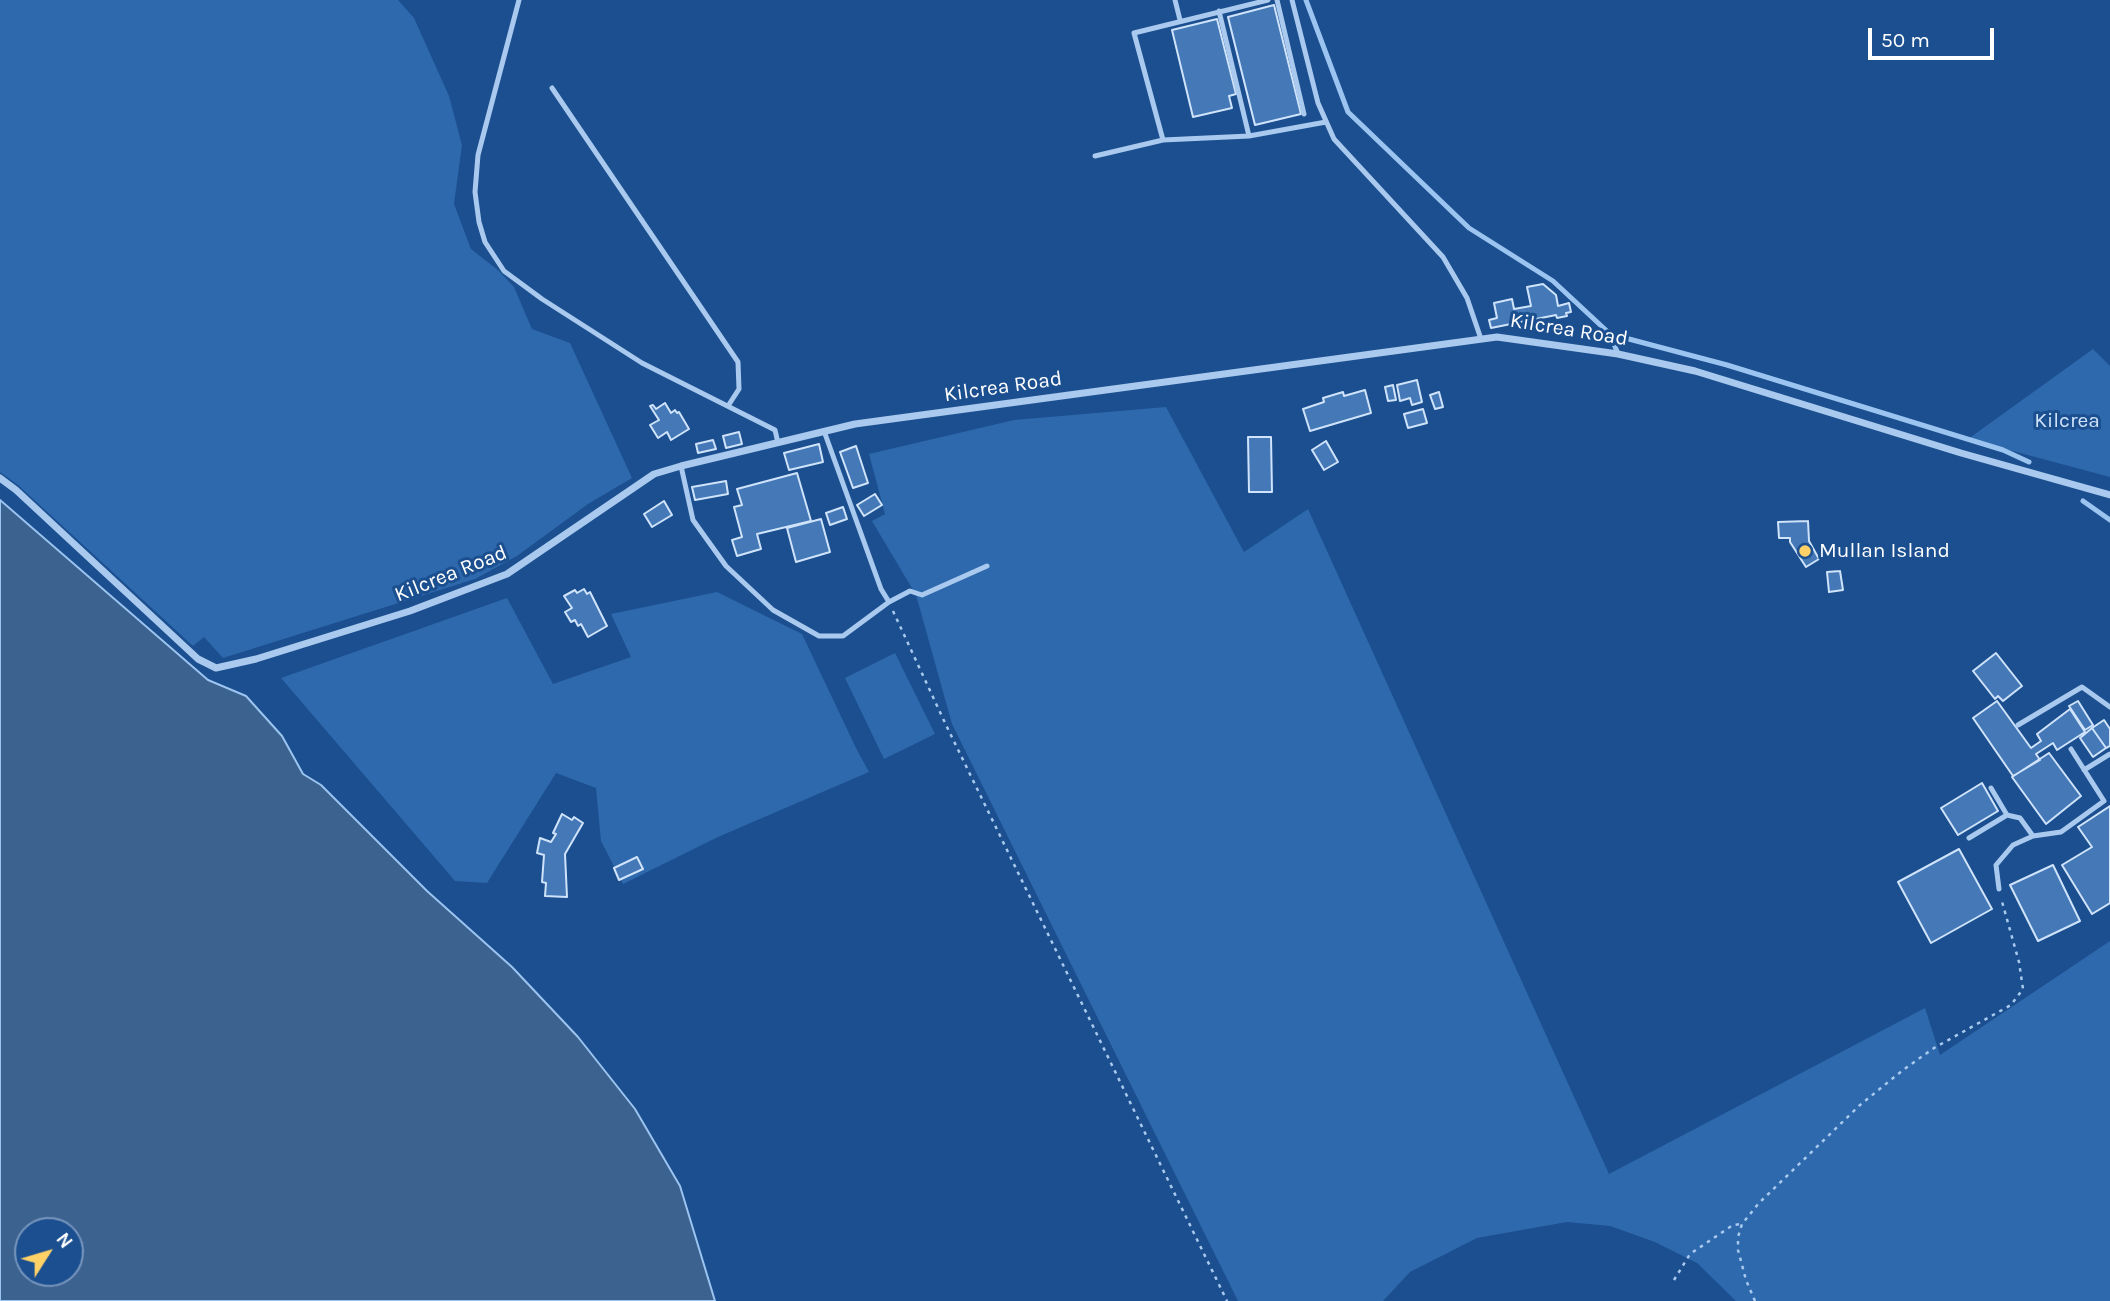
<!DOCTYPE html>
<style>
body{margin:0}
#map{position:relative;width:2110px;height:1301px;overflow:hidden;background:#1b4f8f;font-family:Karla,sans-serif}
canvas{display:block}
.north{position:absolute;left:14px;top:1217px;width:70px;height:70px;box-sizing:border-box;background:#1b4f8f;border:2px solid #7695bc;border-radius:50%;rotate:53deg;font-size:19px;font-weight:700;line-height:28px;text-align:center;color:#fff}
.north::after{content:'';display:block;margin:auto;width:24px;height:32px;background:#ffd166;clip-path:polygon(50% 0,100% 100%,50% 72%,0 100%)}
.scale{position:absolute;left:1868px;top:28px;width:126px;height:32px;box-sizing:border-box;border:4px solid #fff;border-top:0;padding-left:9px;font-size:21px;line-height:24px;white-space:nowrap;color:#fff;-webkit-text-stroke:5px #1b4f8f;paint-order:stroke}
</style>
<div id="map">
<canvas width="2110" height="1301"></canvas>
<div class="north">N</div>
<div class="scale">50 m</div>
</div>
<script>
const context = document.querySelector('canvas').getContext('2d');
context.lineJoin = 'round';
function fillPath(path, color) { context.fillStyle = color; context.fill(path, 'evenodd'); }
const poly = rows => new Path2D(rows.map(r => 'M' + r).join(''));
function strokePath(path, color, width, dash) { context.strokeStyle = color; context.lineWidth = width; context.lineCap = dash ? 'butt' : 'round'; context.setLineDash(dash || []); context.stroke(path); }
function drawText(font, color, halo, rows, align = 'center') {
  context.font = font + ' Karla,sans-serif'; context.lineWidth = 6; context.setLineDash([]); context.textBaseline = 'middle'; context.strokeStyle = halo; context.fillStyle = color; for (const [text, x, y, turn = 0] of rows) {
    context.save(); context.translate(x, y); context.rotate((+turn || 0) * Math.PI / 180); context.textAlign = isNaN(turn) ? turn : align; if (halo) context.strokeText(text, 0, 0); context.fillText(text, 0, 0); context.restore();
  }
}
fillPath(poly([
 [0,0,398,0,414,18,449,96,462,145,454,204,471,249,499,271,514,287,532,329,570,343,632,478,588,504,517,556,475,579,223,658,204,637,193,646,18,485,0,472],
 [2093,349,2110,366,2110,477,1968,439],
 [1166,407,1244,552,1308,509,1609,1174,1925,1008,1940,1055,2110,941,2110,1301,1736,1301,1697,1263,1655,1242,1610,1226,1567,1222,1477,1238,1410,1272,1383,1301,1238,1301,952,724,916,595,872,521,885,514,869,454,1014,420],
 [717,592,802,634,856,748,869,772,718,837,623,884,601,841,596,788,556,773,487,883,455,881,281,678,507,598,553,684,631,657,611,614],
 [895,653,935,734,884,759,845,678]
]), '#2e69ad');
const water = poly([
 [0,500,208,680,246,696,282,736,303,774,321,785,427,891,512,967,578,1037,635,1109,680,1186,715,1301,0,1301,0,500],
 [28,1231,70,1231,70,1273,28,1273,28,1231]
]);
fillPath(water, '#3c6290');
strokePath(water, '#9cc4f0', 2);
strokePath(poly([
 [1306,0,1348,112,1469,228,1553,281,1610,334,1618,354],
 [1610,334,1727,365,2003,450,2029,462],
 [2083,501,2110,520]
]), '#9cc4f0', 5);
const building = poly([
 [1274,5,1301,114,1255,125,1228,17,1274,5],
 [1217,19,1236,94,1229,96,1232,108,1193,117,1172,30,1217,19],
 [1543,284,1556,295,1558,306,1569,303,1571,312,1566,313,1567,316,1557,318,1556,315,1491,328,1489,320,1497,318,1494,303,1512,299,1514,309,1531,306,1527,287,1543,284],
 [1417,380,1422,402,1412,405,1410,398,1400,401,1397,385,1417,380],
 [1393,385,1396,400,1388,401,1385,387,1393,385],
 [1365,390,1371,413,1310,431,1303,409,1324,402,1323,398,1343,392,1344,396,1365,390],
 [1439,392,1443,407,1435,409,1430,395,1439,392],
 [665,403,671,413,675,410,677,413,679,412,689,429,671,440,667,432,658,438,650,425,659,420,650,406,653,405,656,409,665,403],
 [1423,409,1427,423,1408,428,1404,414,1423,409],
 [739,432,742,444,726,448,723,436,739,432],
 [1248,437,1271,437,1272,492,1249,492,1248,437],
 [713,440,716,449,698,453,696,444,713,440],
 [1326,441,1338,462,1324,470,1312,450,1326,441],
 [819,444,823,462,789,470,784,453,819,444],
 [856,446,868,483,853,488,840,452,856,446],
 [797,473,811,521,757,534,761,549,737,556,732,540,742,537,734,507,742,505,737,489,797,473],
 [726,481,728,494,695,500,692,487,726,481],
 [875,494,882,505,864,516,857,505,875,494],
 [664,501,672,515,652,527,644,514,664,501],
 [843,507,847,519,830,525,826,513,843,507],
 [821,519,830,552,796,562,787,528,821,519],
 [1808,521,1809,541,1819,559,1806,567,1790,542,1790,538,1779,538,1778,522,1808,521],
 [1840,571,1843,590,1829,592,1827,572,1840,571],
 [584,589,587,594,590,592,607,626,588,637,581,624,578,626,575,620,571,622,565,612,572,608,564,596,575,590,577,593,584,589],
 [1996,653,2022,686,2003,701,1998,696,1995,699,1973,671,1996,653],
 [1997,701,2031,748,2041,741,2037,734,2070,709,2085,732,2057,750,2053,743,2036,754,2040,760,2013,776,1973,718,1997,701],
 [2078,701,2093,725,2085,730,2069,706,2078,701],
 [2104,720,2110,729,2110,746,2106,748,2092,728,2104,720],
 [2092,728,2106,748,2093,757,2080,738,2092,728],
 [2049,753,2081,796,2046,824,2012,777,2049,753],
 [1982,783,1998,811,1958,835,1941,808,1982,783],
 [2110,806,2110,903,2092,914,2062,865,2092,847,2078,827,2110,806],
 [562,814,572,820,574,817,583,823,565,854,567,897,545,896,546,883,542,882,544,855,537,853,540,838,551,842,556,834,553,833,562,814],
 [1959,849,1992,909,1931,943,1898,882,1959,849],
 [637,857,643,869,619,880,614,868,637,857],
 [2053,865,2080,921,2038,941,2010,885,2053,865]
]);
fillPath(building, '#4478b7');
strokePath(building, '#cfe3fa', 2);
strokePath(poly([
 [893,611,946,725,1227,1301],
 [1674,1280,1690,1254,1733,1225,1742,1224],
 [1755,1301,1746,1280,1738,1250,1738,1237,1742,1224,1759,1203,1860,1105,1903,1070,1934,1048,2011,1005,2023,989,2019,962,2001,898]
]), '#a9c9ee', 2.5, [3.5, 5]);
strokePath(poly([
 [519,0,478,155,475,192,479,222,485,242,504,271,542,299,642,363,775,430,778,443],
 [1175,0,1180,20],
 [1277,0,1304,114],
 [1292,0,1318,103,1334,139,1443,257,1467,298,1481,339],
 [1219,11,1249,136],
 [552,88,738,362,739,389,728,406],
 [1163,140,1134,33,1268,0],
 [1095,156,1163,140,1249,136,1326,122],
 [681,466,693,520,726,566,773,610,819,636,843,636,889,602,881,589,824,431],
 [889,602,910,591,922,595,987,566],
 [2018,725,2082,687,2110,707],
 [2084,770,2110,754],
 [2007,815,2020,818,2033,836],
 [1969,838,2007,815,1991,788],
 [1999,889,1996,865,2013,845,2033,836,2061,832,2104,801,2071,749]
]), '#a9c9ee', 5);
strokePath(poly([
 [0,478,16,490,198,659,216,668,256,659,410,611,507,574,654,474,681,466,855,424,1497,337,1618,354,1695,371,1961,453,2110,495]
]), '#a9c9ee', 7);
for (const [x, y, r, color] of [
 [1805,551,7,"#ffd166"]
]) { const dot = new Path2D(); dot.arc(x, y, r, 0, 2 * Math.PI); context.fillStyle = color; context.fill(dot); strokePath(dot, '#1b4f8f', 2.5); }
drawText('21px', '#fff', '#1b4f8f', [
 ["Kilcrea Road",1569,330,9],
 ["Kilcrea Road",1003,387,-8],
 ["Kilcrea Road",451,574,-22]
]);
drawText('21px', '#cfe3fa', '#1b4f8f', [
 ["Kilcrea",2067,421]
]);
drawText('21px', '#fff', '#1b4f8f', [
 ["Mullan Island",1819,551]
], 'left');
</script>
